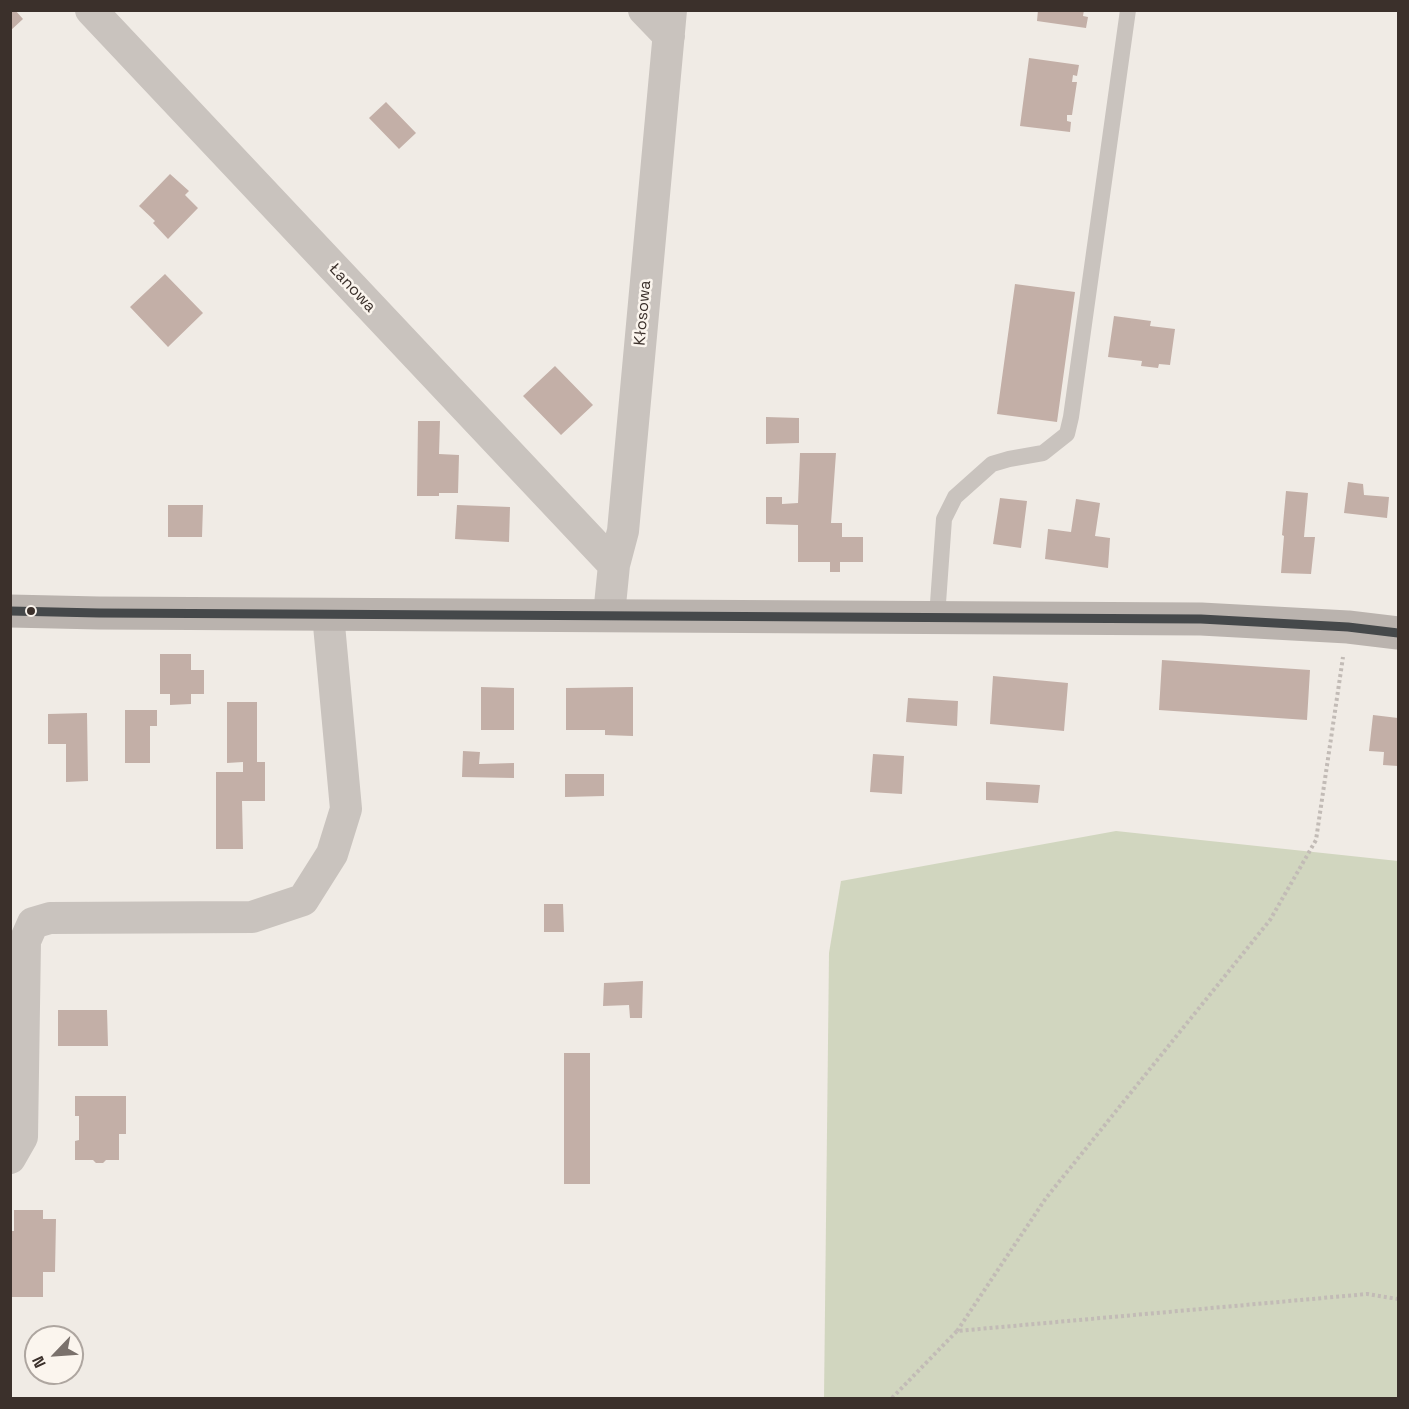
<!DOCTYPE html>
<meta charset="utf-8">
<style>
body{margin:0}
#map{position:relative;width:1409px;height:1409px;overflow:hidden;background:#f0ebe5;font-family:"Space Grotesk",sans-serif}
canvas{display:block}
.frame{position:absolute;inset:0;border:12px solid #3b302b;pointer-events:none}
.north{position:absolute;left:24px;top:1325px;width:60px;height:60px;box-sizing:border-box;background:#fbf5ee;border:2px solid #aea6a0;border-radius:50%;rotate:245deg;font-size:16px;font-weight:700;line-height:24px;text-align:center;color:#3b302b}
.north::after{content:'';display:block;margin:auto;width:21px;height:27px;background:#7a716c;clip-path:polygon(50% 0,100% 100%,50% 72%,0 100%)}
</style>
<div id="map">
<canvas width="1409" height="1409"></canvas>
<div class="frame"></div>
<div class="north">N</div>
</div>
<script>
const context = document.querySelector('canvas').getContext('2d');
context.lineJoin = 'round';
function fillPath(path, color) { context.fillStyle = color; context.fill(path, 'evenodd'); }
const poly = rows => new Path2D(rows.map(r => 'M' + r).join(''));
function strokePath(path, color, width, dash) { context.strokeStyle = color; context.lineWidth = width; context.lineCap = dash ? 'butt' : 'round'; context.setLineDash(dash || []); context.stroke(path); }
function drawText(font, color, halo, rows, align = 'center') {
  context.font = font + ' "Space Grotesk",sans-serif'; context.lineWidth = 5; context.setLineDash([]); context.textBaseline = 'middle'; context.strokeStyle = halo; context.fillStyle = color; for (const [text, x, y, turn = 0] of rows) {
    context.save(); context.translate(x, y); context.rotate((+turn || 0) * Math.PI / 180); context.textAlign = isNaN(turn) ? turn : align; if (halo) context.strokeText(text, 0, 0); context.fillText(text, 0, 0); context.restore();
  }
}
fillPath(poly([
 [1116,831,1398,861,1398,1398,824,1398,829,953,841,881]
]), '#d1d6bf');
fillPath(poly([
 [10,10,15,10,23,19,10,31],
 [1038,10,1084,10,1083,16,1088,17,1086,28,1037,21],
 [1029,58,1079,65,1077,76,1073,75,1072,82,1077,82,1072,115,1067,115,1067,121,1071,122,1070,132,1020,126],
 [386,102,416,133,399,149,369,118],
 [170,174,189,191,185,195,198,208,168,239,153,223,155,221,139,206],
 [165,274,203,313,168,347,130,307],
 [1015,284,1075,292,1057,422,997,414],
 [1114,316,1151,321,1150,326,1175,329,1170,365,1159,364,1158,368,1141,366,1142,361,1108,357],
 [555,366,593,405,561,435,523,396],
 [766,417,799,418,799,443,766,444],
 [418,421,440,421,439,454,459,455,458,493,439,493,439,496,417,496],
 [800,453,836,453,831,523,842,523,842,537,863,537,863,562,840,562,840,572,830,572,830,562,798,562,798,525,766,524,766,497,782,497,782,504,798,503],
 [1348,482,1363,484,1364,495,1389,497,1387,518,1344,513],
 [1286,491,1308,493,1304,537,1315,537,1311,574,1281,573,1284,536,1282,535],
 [1000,498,1027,501,1021,548,993,544],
 [1076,499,1100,503,1095,536,1110,538,1108,568,1045,559,1048,529,1071,532],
 [168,505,203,505,202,537,168,537],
 [457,505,510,507,509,542,455,539],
 [160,654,191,654,191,670,204,670,204,694,191,694,191,704,170,705,170,694,160,694],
 [1162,660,1310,670,1307,720,1159,710],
 [993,676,1068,683,1064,731,990,724],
 [481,687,514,688,514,730,481,730],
 [633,687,633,736,605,735,605,730,566,730,566,688],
 [908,698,958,701,957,726,906,722],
 [227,702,257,702,257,762,265,762,265,801,242,801,243,849,216,849,216,772,243,772,243,762,227,763],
 [125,710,157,710,157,726,150,726,150,763,125,763],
 [87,713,88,781,66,782,66,744,48,744,48,714],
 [1373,715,1398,718,1398,766,1383,765,1384,752,1369,751],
 [463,751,480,752,479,764,514,763,514,778,462,777],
 [873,754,904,756,902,794,870,792],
 [565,774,604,774,604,796,565,797],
 [986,782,1040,785,1038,803,986,800],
 [544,904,563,904,564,932,544,932],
 [643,981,642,1018,630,1018,629,1005,603,1006,604,983],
 [58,1010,107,1010,108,1046,58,1046],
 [564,1053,590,1053,590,1184,564,1184],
 [75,1096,126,1096,126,1134,119,1134,119,1160,106,1160,103,1163,96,1163,93,1160,75,1160,75,1141,79,1140,79,1116,75,1116],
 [14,1210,43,1210,43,1219,56,1219,55,1272,43,1272,43,1297,10,1297,10,1231,14,1231]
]), '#c3afa7');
strokePath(poly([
 [957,1331,1046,1198,1270,920,1316,840,1343,657],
 [892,1398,957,1331,1367,1294,1398,1299]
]), '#c2bbb6', 4, [3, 3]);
strokePath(poly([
 [937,617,944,519,955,497,992,464,1009,459,1043,453,1067,434,1071,417,1128,10]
]), '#c9c3be', 16);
strokePath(poly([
 [91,10,614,565],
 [644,10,669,36],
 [609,615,614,565,623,531,671,10],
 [10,1158,22,1137,25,941,33,923,50,918,252,917,303,900,332,854,346,809,328,614]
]), '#c9c3be', 32);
strokePath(poly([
 [10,611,99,613,1201,619,1348,627,1398,633]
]), '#bab3ae', 33);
strokePath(poly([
 [10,611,99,613,1201,619,1348,627,1398,633]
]), '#45484a', 9);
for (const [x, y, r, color] of [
 [31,611,5,"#3b302b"]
]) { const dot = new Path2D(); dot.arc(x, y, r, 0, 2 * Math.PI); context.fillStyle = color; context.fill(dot); strokePath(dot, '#fbf5ee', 2); }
drawText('16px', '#3b302b', '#fbf5ee', [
 ["Łanowa",352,288,47],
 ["Kłosowa",643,313,-85]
]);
</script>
